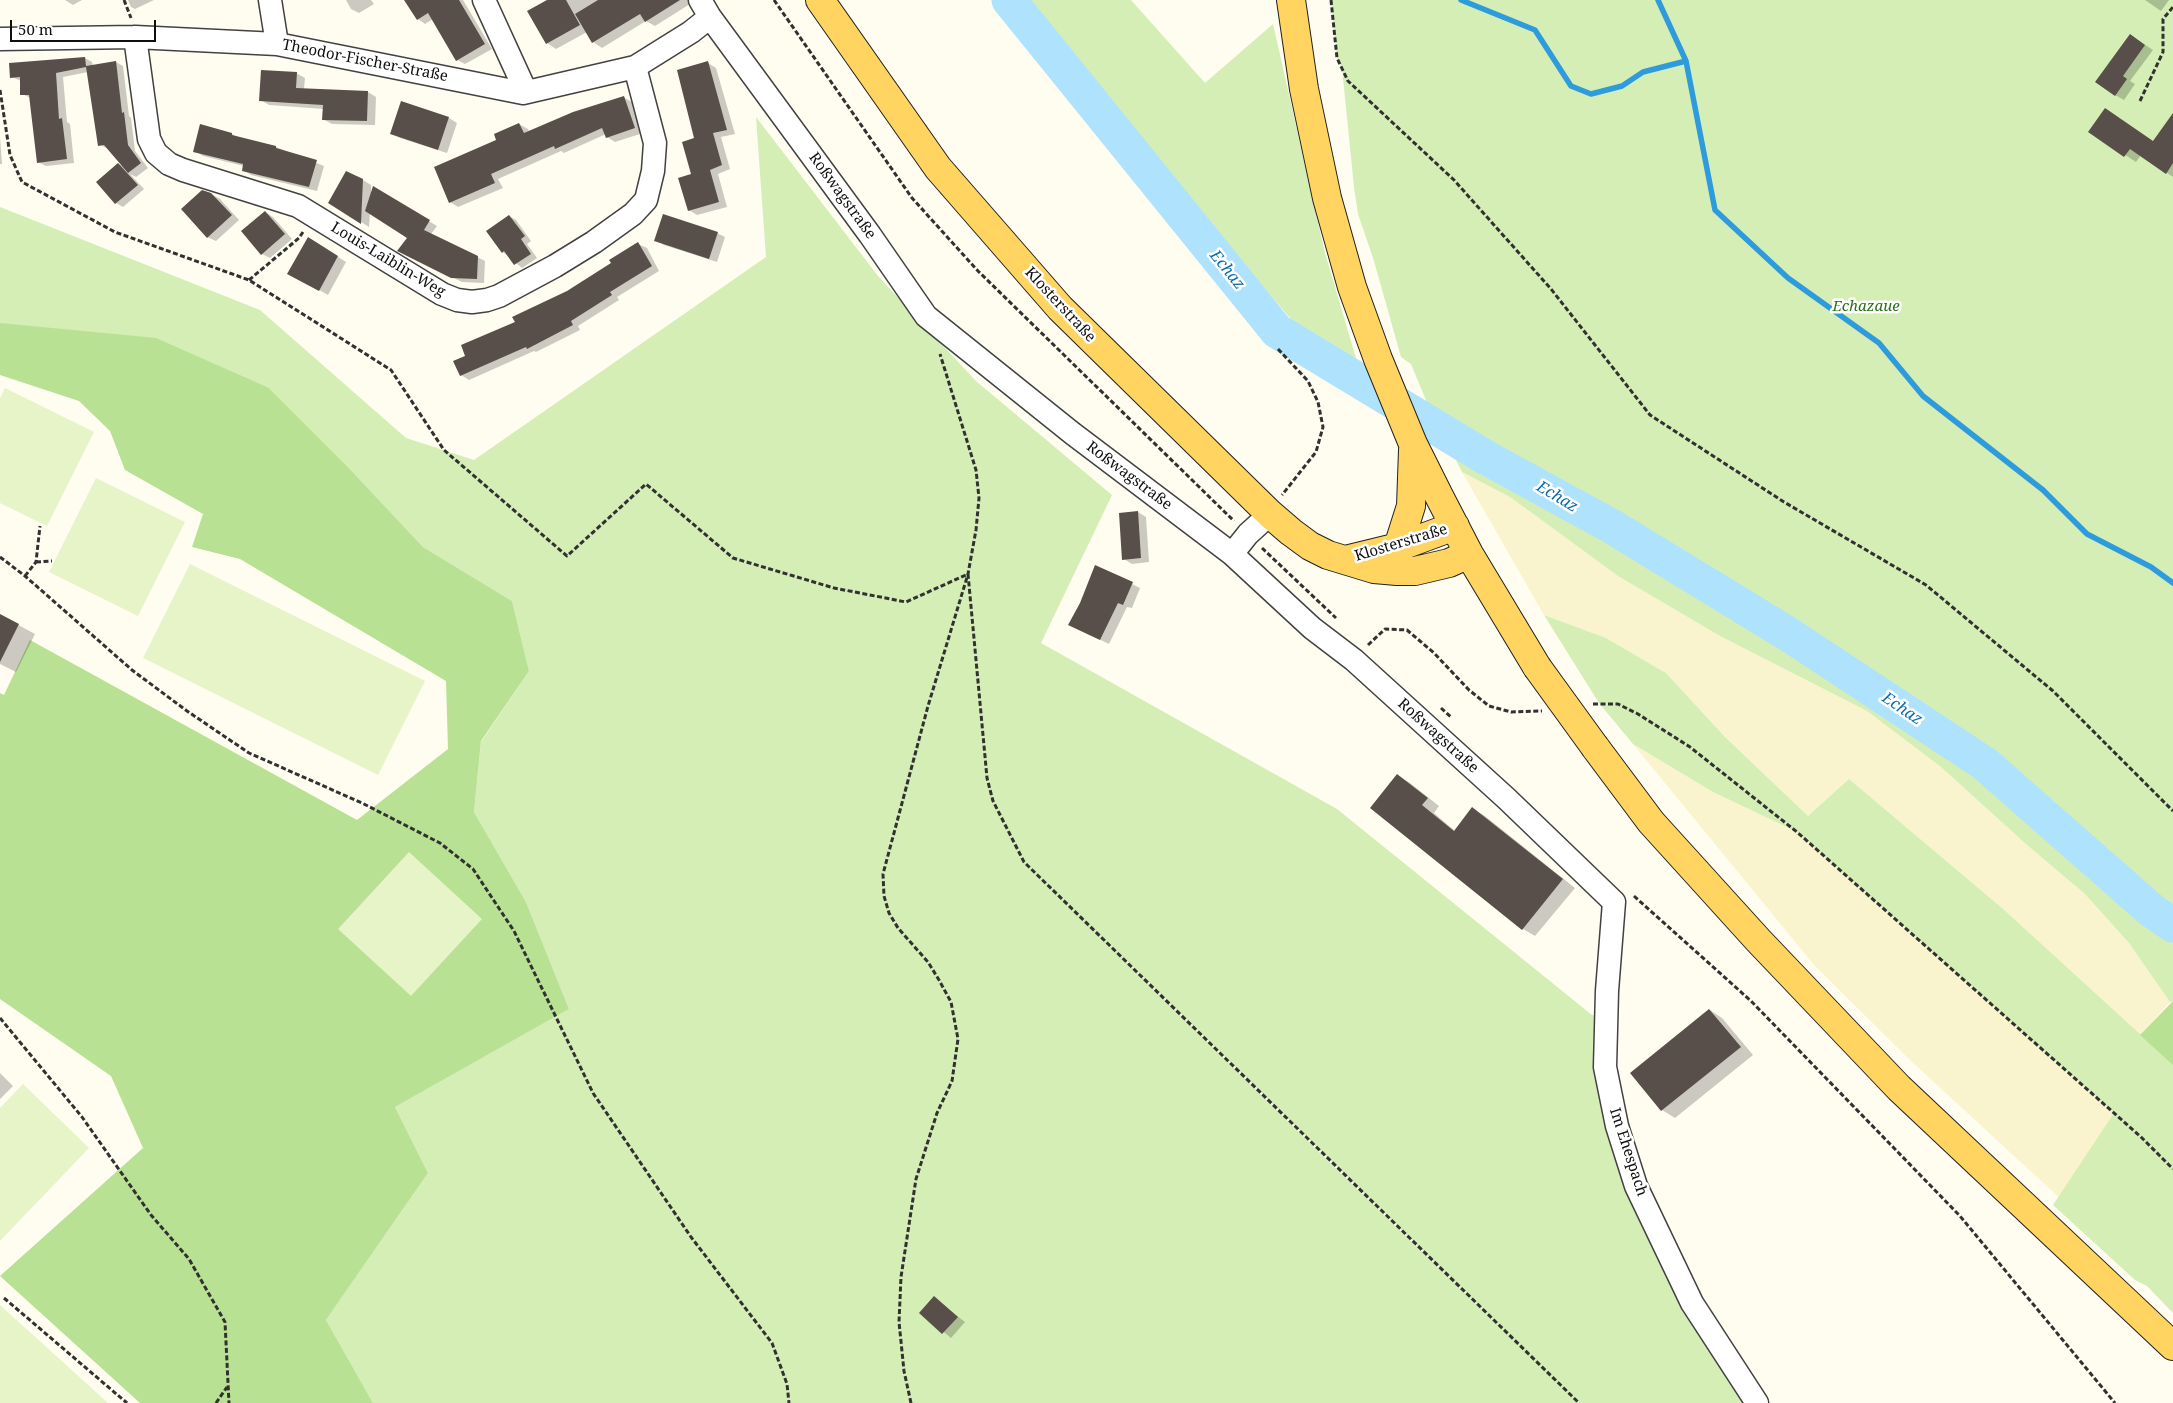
<!DOCTYPE html>
<meta charset="utf-8">
<style>
body{margin:0}
#map{position:relative;width:2173px;height:1403px;overflow:hidden;background:#fffcf0;font-family:"Noto Serif",serif}
canvas{display:block}
.scale{position:absolute;left:10px;top:20px;width:146px;height:22px;box-sizing:border-box;border:2px solid #0f0f0f;border-top:0;padding-left:6px;font-size:15px;line-height:18px;white-space:nowrap;color:#0f0f0f;-webkit-text-stroke:4px #fff;paint-order:stroke}
</style>
<div id="map">
<canvas width="2173" height="1403"></canvas>
<div class="scale">50 m</div>
</div>
<script>
const context = document.querySelector('canvas').getContext('2d');
context.lineJoin = 'round';
function fillPath(path, color) { context.fillStyle = color; context.fill(path, 'evenodd'); }
const poly = rows => new Path2D(rows.map(r => 'M' + r).join(''));
function strokePath(path, color, width, dash) { context.strokeStyle = color; context.lineWidth = width; context.lineCap = dash ? 'butt' : 'round'; context.setLineDash(dash || []); context.stroke(path); }
function drawText(font, color, halo, rows, align = 'center') {
  context.font = font + ' "Noto Serif",serif'; context.lineWidth = 5; context.setLineDash([]); context.textBaseline = 'middle'; context.strokeStyle = halo; context.fillStyle = color; for (const [text, x, y, turn = 0] of rows) {
    context.save(); context.translate(x, y); context.rotate((+turn || 0) * Math.PI / 180); context.textAlign = isNaN(turn) ? turn : align; if (halo) context.strokeText(text, 0, 0); context.fillText(text, 0, 0); context.restore();
  }
}
fillPath(poly([
 [1462,472,1510,497,1618,576,1720,636,1867,711,1941,767,2027,845,2085,894,2129,943,2170,1002,2140,1035,2002,908,1849,779,1808,816,1725,737,1666,673,1606,638,1544,615],
 [1633,744,1713,792,1797,832,2141,1137,2064,1202,1911,1061,1815,966]
]), '#f9f4cd');
fillPath(poly([
 [1018,0,1131,0,1205,83,1273,24,1325,253,1358,365,1308,339],
 [1331,0,2173,0,2173,1001,2170,1002,2129,943,2085,894,2027,845,1941,767,1867,711,1720,636,1618,576,1510,497,1462,472,1428,405,1411,364,1401,357,1374,261,1358,214,1354,187,1342,68,1337,58],
 [756,117,878,276,976,381,1112,495,1041,643,1337,809,1592,1015,1607,1016,1636,1186,1757,1403,373,1403,326,1320,428,1173,395,1107,569,1009,526,902,474,812,481,742,529,671,512,601,423,547,347,466,269,388,0,323,0,207,260,310,406,438,474,460,766,257],
 [1126,961,1127,961,1527,1353,1327,1160],
 [1544,615,1606,638,1666,673,1725,737,1808,816,1849,779,2002,908,2153,1046,2173,1005,2173,1313,2147,1286,2135,1280,2053,1205,2114,1113,1797,832,1713,792,1633,744,1599,703]
]), '#d4eeb5');
fillPath(poly([
 [0,323,156,338,269,388,347,466,423,547,512,601,529,671,481,741,474,812,526,902,569,1009,395,1107,428,1173,326,1320,373,1403,140,1403,0,1276,143,1148,111,1076,0,999,0,693,4,695,30,640,357,820,448,749,446,681,240,559,192,547,203,514,125,470,110,431,79,401,0,375],
 [2173,1001,2173,1065,2140,1035]
]), '#b8e193');
fillPath(poly([
 [5,388,94,432,47,526,0,503,0,398],
 [96,478,185,522,138,616,49,572],
 [190,564,425,681,378,775,143,658],
 [409,852,482,919,411,996,338,929],
 [23,1084,89,1148,0,1241,0,1108],
 [0,1305,108,1403,0,1403]
]), '#e6f4c8');
fillPath(poly([
 [65,0,82,0,73,5],
 [128,0,154,0,135,9,131,7],
 [346,0,371,0,374,4,359,13,351,9],
 [406,0,463,0,492,49,465,64,457,60,433,19,425,24,418,19],
 [550,0,688,0,690,4,655,26,646,21,602,48,593,42,587,32,556,49,547,43],
 [2145,0,2169,0,2161,11],
 [2130,35,2153,50,2130,81,2135,84,2124,100,2115,95],
 [85,58,92,62,93,66,116,62,123,66,129,116,131,118,135,151,148,168,136,177,130,174,144,189,123,207,116,203,98,182,119,164,124,167,109,149,100,145,88,72,63,77,67,122,70,124,74,163,46,166,38,162,31,98,22,94,21,81,12,77],
 [708,63,716,68,735,134,721,137,730,169,718,174,727,207,697,215,689,210,695,139],
 [296,73,305,78,304,89,368,92,376,97,375,125,332,124,323,119,324,109,269,105,261,100],
 [623,97,632,102,643,133,615,142,607,137,606,134,564,153,561,151,498,179,503,188,458,207,450,202,498,140,519,124,528,129,529,132],
 [2106,109,2154,142,2173,115,2173,177,2141,155,2136,162,2090,132],
 [449,118,457,123,447,153,400,138,392,133],
 [232,134,239,138,276,147,324,166,317,191,251,175,243,170,244,166,203,156,195,151],
 [0,137,2,164,0,164],
 [363,180,371,185,371,196,374,188,437,226,431,234,485,261,484,283,462,282,407,255,409,237,370,212,369,227,330,202],
 [211,194,220,199,239,220,216,241,207,237],
 [265,212,273,217,292,239,270,258,262,254],
 [509,216,516,220,531,241,527,244,537,258,522,268,503,252],
 [717,233,725,237,717,262,664,245,656,240],
 [317,243,346,262,328,295,289,273],
 [638,244,647,248,659,271,617,297,619,300,578,326,580,330,536,352,534,351,469,380,461,375,467,356,612,263],
 [1138,512,1146,517,1149,562,1132,564,1124,559],
 [1132,584,1140,588,1132,608,1127,607,1109,644,1078,629],
 [0,615,35,634,16,672,0,664],
 [1397,775,1410,783,1439,806,1434,813,1455,831,1473,809,1485,816,1575,888,1535,936,1523,929,1371,808],
 [1710,1010,1722,1018,1753,1055,1675,1118,1662,1110,1632,1073],
 [0,1073,13,1086,0,1099],
 [934,1298,965,1322,951,1338,921,1313]
]), '#0003');
strokePath(poly([
 [1461,0,1535,30,1571,86,1591,94,1622,86,1643,72,1686,61],
 [1658,0,1686,61,1715,210,1788,278,1879,343,1923,396,2043,490,2087,534,2151,567,2173,583]
]), '#2e9bdc', 5.5);
strokePath(poly([
 [1009,0,1277,331,1485,457,1611,526,1788,634,1985,764,2151,910,2173,925]
]), '#afe2fd', 35);
fillPath(poly([
 [404,0,459,0,485,44,456,61,428,13,417,20],
 [547,0,566,0,580,25,546,44,527,11],
 [598,0,680,0,645,22,640,14,592,43,575,14],
 [2130,34,2145,45,2123,76,2127,79,2115,96,2095,82],
 [85,57,86,66,116,61,122,113,124,112,128,145,141,163,128,173,104,145,98,146,86,67,56,73,59,119,62,118,67,159,37,163,29,95,20,95,20,77,10,78,9,63],
 [708,61,727,130,713,133,722,165,710,170,719,202,688,211,678,178,691,174,682,142,694,138,677,70],
 [261,70,297,72,296,88,368,91,367,121,322,120,323,105,259,101],
 [624,96,635,128,606,138,602,128,555,149,554,146,491,174,495,183,449,203,434,167,496,140,494,134,519,123,524,133,573,112],
 [401,101,449,117,438,150,390,134],
 [2105,108,2153,141,2173,113,2173,163,2166,174,2130,149,2124,157,2088,132],
 [200,124,232,133,232,135,276,146,276,148,317,160,309,187,242,171,243,164,193,152],
 [118,163,138,185,115,204,96,182],
 [346,171,363,179,361,224,328,203],
 [373,186,430,220,424,230,478,256,477,279,451,278,397,251,407,238,365,211],
 [202,190,211,193,232,215,207,238,181,209],
 [265,211,285,234,261,255,241,231],
 [663,214,718,232,709,259,654,241],
 [509,215,525,236,521,239,531,254,514,265,504,251,502,253,486,231],
 [308,237,338,256,319,291,287,274],
 [638,242,652,266,610,292,612,295,571,321,573,325,527,349,526,347,460,376,453,361,465,356,461,345,515,322,512,317,567,291,611,263,609,260],
 [1138,511,1141,558,1122,560,1119,513],
 [1095,565,1133,582,1123,605,1118,603,1100,640,1068,625,1080,603],
 [0,614,19,624,0,662],
 [1397,774,1428,798,1422,805,1454,831,1472,807,1563,879,1522,930,1370,808],
 [1709,1009,1741,1047,1661,1111,1630,1073],
 [934,1296,958,1317,942,1334,919,1313]
]), '#594f4a');
const minor = poly([
 [270,0,277,44],
 [484,0,522,83,523,93],
 [700,0,710,17,870,235,926,316,1072,433,1232,554,1312,628,1354,660,1507,799,1614,902,1607,991,1605,1067,1617,1126,1636,1186,1692,1303,1757,1403],
 [135,37,149,139,156,153,169,164,183,170,298,206,442,294,457,300,472,302,487,300,499,296,555,266,594,242,633,214,646,200,653,171,655,143,635,67],
 [0,39,135,37,277,44,523,93,635,67,691,32,710,17],
 [1232,554,1248,534,1270,514]
]);
const major = poly([
 [820,0,938,168,1060,308,1270,514,1291,532,1310,546,1328,555,1374,569,1397,571,1415,571,1449,563,1469,554],
 [1291,0,1304,89,1327,198,1352,287,1378,359,1413,444,1439,496,1469,554,1537,667],
 [1398,547,1411,506,1413,450],
 [1349,559,1398,547,1455,526],
 [1595,747,1651,822,1758,940,1899,1088,2173,1346]
]);
strokePath(minor, '#424242', 25);
strokePath(major, '#202020', 30);
strokePath(poly([
 [124,0,131,18],
 [774,0,912,198,978,271,1234,521],
 [1331,0,1337,58,1348,81,1454,180,1551,289,1650,415,1784,502,1926,585,2053,691,2173,811],
 [0,90,10,155,22,182,115,232,249,280,391,370,444,450,567,556,646,484,733,558,834,588,906,602,968,574,987,778,993,801,1024,862,1579,1403],
 [2140,101,2163,52,2163,19,2173,7],
 [249,280,299,238,303,232],
 [1278,349,1308,381,1318,402,1323,427,1316,452,1282,495],
 [1262,548,1336,618],
 [0,557,25,576,132,670,187,711,249,753,362,803,440,843,473,869,514,931,593,1093,691,1237,772,1343,787,1384,789,1403],
 [36,562,52,561],
 [25,576,36,562,40,526],
 [1368,645,1385,629,1407,630,1434,653,1469,690,1489,706,1511,712,1542,711],
 [1593,704,1618,704,1638,714,1690,747,1797,832,2141,1137,2173,1169],
 [1441,708,1451,717],
 [1634,896,1751,1001,1960,1216,2115,1403],
 [0,1018,82,1117,151,1215,189,1259,225,1322,229,1403],
 [4,1298,127,1403],
 [216,1403,227,1387],
 [911,1403,904,1371,899,1322,901,1277,916,1179,937,1113,952,1081,958,1039,951,1002,939,980,928,962,898,928,889,913,884,896,883,874,928,706,968,574,976,530,979,498,976,470,940,354]
]), '#313131', 3, [5, 2.5]);
strokePath(minor, '#fff', 22);
strokePath(major, '#ffd460', 28);
const majorBridge = poly([
 [1537,667,1595,747]
]);
strokePath(majorBridge, '#202020', 30, []);
strokePath(majorBridge, '#ffd460', 28);
drawText('15px', '#0f0f0f', '#fff', [
 ["Theodor-Fischer-Straße",365,61,11],
 ["Roßwagstraße",842,196,54],
 ["Louis-Laiblin-Weg",388,260,31],
 ["Klosterstraße",1060,305,47],
 ["Roßwagstraße",1129,476,37],
 ["Klosterstraße",1401,543,-17],
 ["Roßwagstraße",1438,736,42],
 ["Im Ehespach",1628,1152,72]
]);
drawText('italic 15px', '#2c6e17', '#fff', [
 ["Echazaue",1866,307]
]);
drawText('italic 16px', '#0a6caf', '#fff', [
 ["Echaz",1227,270,51],
 ["Echaz",1557,497,31],
 ["Echaz",1902,709,34]
]);
</script>
